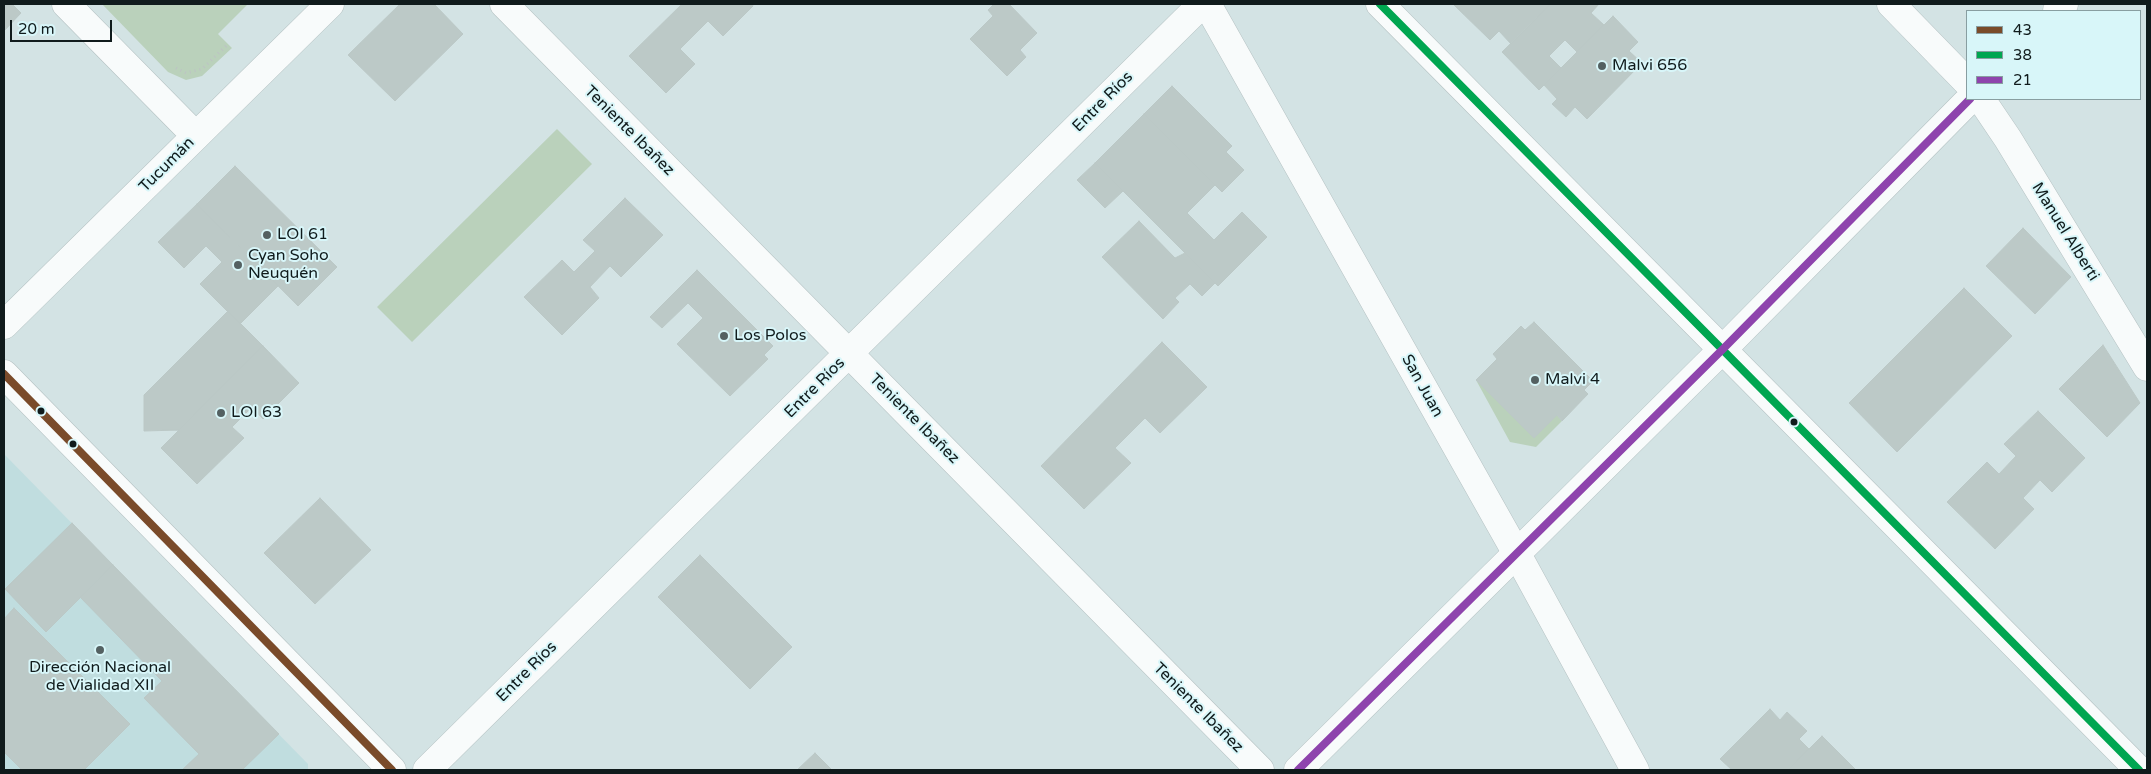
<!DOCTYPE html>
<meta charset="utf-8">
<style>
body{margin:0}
#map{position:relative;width:2151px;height:774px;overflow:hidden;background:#d3e3e4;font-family:"Varela Round",sans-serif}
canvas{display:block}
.frame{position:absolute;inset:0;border:5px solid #101b1c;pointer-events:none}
.legend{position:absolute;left:1966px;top:10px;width:175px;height:90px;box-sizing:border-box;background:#d8f6f9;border:1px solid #889ea1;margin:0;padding:6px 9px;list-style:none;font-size:15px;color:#101b1c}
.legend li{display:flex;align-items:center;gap:10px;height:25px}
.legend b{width:25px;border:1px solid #889ea1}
.scale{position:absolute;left:10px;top:20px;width:102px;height:22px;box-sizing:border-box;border:2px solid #101b1c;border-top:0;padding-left:6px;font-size:15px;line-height:18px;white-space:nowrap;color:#101b1c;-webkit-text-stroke:4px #d8f6f9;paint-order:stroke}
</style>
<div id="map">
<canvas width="2151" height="774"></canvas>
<div class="frame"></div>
<ul class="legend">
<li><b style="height:6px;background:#7a4b2a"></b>43</li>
<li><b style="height:6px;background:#00a651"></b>38</li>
<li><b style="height:6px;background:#8e44ad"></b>21</li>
</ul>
<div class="scale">20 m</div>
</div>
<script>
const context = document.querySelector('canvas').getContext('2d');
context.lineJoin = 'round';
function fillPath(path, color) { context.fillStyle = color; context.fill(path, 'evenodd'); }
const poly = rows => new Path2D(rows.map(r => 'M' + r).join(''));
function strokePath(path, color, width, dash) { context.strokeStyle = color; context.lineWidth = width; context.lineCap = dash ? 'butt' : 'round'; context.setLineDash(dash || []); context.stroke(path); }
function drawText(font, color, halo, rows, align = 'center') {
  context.font = font + ' "Varela Round",sans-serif'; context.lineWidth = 4; context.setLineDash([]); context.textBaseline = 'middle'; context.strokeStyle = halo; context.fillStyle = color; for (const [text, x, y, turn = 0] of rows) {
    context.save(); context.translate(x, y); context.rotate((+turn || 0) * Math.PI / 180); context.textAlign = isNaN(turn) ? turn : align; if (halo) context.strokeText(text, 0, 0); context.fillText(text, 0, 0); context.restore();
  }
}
fillPath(poly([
 [4,454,308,764,308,770,4,770]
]), '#c0dddf');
fillPath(poly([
 [102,4,248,4,218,34,232,48,202,76,186,80,168,72],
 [557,129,592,164,412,342,377,307],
 [1476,380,1534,438,1557,415,1562,421,1536,447,1510,442]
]), '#bad1bb');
const building = poly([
 [4,4,12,4,21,13,4,31,4,4],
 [400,4,434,4,463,34,395,101,348,55,400,4],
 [682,4,752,4,753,6,723,36,708,21,680,49,695,64,666,93,629,56,682,4],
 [994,4,1009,4,1037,33,1020,50,1026,57,1007,76,970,39,993,16,988,10,994,4],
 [1453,4,1551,4,1511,44,1499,31,1490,40,1453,4],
 [1551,4,1599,4,1591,13,1604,25,1577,52,1565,40,1549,56,1561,68,1539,90,1502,52,1551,4],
 [1613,16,1638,42,1629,51,1642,63,1587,119,1575,107,1566,117,1552,104,1557,99,1544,85,1613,16],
 [1172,86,1232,146,1226,152,1244,170,1222,192,1144,114,1172,86],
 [1144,114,1215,185,1187,213,1214,240,1242,212,1267,237,1218,286,1095,163,1144,114],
 [1095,163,1123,191,1105,208,1077,180,1095,163],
 [235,166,337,267,298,306,197,204,235,166],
 [625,198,663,235,621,277,610,266,590,287,599,298,562,335,524,297,562,260,574,272,595,251,583,240,625,198],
 [197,204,278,286,240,324,200,284,222,262,206,246,184,268,158,242,197,204],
 [1139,221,1175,258,1185,253,1215,283,1202,296,1190,284,1175,298,1179,302,1163,319,1102,257,1139,221],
 [2023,228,2071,277,2035,314,1986,266,2023,228],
 [697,270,773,346,764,355,768,359,730,396,677,344,703,318,688,303,662,328,650,317,697,270],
 [1964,288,2012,336,1897,452,1849,403,1964,288],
 [228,311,263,346,179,430,144,431,144,395,228,311],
 [1534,322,1593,381,1584,390,1588,394,1562,421,1557,415,1534,438,1476,380,1497,359,1493,354,1521,326,1525,330,1534,322],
 [1162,342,1207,387,1160,433,1145,418,1115,448,1131,463,1084,509,1041,466,1162,342],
 [2103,345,2140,403,2107,437,2059,389,2103,345],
 [263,346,299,383,263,419,252,407,232,427,244,438,197,484,161,448,263,346],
 [2038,411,2085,458,2052,492,2040,480,2023,498,2034,509,1995,549,1947,502,1987,462,1999,474,2016,456,2004,444,2038,411],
 [320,498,371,550,315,604,264,553,320,498],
 [72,523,113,565,46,632,5,589,72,523],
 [700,555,792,647,750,689,658,597,700,555],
 [113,565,279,734,242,770,182,770,199,754,144,698,162,681,80,597,113,565],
 [14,608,130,724,84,770,22,770,4,752,4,619,14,608],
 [1770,709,1780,720,1787,712,1807,731,1799,739,1809,749,1788,770,1732,770,1720,759,1770,709],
 [1822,736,1856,770,1788,770,1822,736],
 [815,753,832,770,797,770,815,753]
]);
fillPath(building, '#bcc9c7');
strokePath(building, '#bbc8c6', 1);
const minor = poly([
 [66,4,196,136],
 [504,4,1260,770],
 [1891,4,1967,82],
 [2057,11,2064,4],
 [1981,99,2008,139,2147,367],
 [4,325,330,4],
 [4,374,392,770],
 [427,770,1202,4],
 [1298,770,1723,349,1970,99]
]);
const major = poly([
 [1207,4,1517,554,1635,770],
 [1380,4,2139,770]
]);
strokePath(minor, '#b4c1c2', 29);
strokePath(major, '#b4c1c2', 29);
strokePath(poly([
 [176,68,186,73,202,69,228,44]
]), '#bdc3c4', 3, [1, 4]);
strokePath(minor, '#f8fbfb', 28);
strokePath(major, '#f8fbfb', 28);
strokePath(poly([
 [4,374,392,770]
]), '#7a4b2a', 8);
strokePath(poly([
 [1380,4,2139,770]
]), '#00a651', 8);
strokePath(poly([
 [1298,770,1723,349,1970,99]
]), '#8e44ad', 8);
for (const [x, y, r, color] of [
 [1602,66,5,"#546162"],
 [267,235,5,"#546162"],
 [238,265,5,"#546162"],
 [724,336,5,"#546162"],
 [1535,380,5,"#546162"],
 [41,411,4.5,"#101b1c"],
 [221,413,5,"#546162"],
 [1794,422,4.5,"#101b1c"],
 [73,444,4.5,"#101b1c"],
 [100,650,5,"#546162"]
]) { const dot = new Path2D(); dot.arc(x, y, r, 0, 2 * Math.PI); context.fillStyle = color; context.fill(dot); strokePath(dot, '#d8f6f9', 2); }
drawText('16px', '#101b1c', '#d8f6f9', [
 ["Malvi 656",1612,66],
 ["LOI 61",277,235],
 ["Cyan Soho",248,256],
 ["Neuquén",248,274],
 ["Los Polos",734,336],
 ["Malvi 4",1545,380],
 ["LOI 63",231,413],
 ["Dirección Nacional",100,668,"center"],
 ["de Vialidad XII",100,686,"center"]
], 'left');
drawText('16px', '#101b1c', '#d8f6f9', [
 ["Entre Ríos",1103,102,-45],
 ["Teniente Ibañez",629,131,45],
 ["Tucumán",167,165,-45],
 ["Manuel Alberti",2065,232,58],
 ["San Juan",1422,386,61],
 ["Entre Ríos",815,388,-45],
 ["Teniente Ibañez",914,419,45],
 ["Entre Ríos",527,672,-45],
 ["Teniente Ibañez",1198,708,45]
]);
</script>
